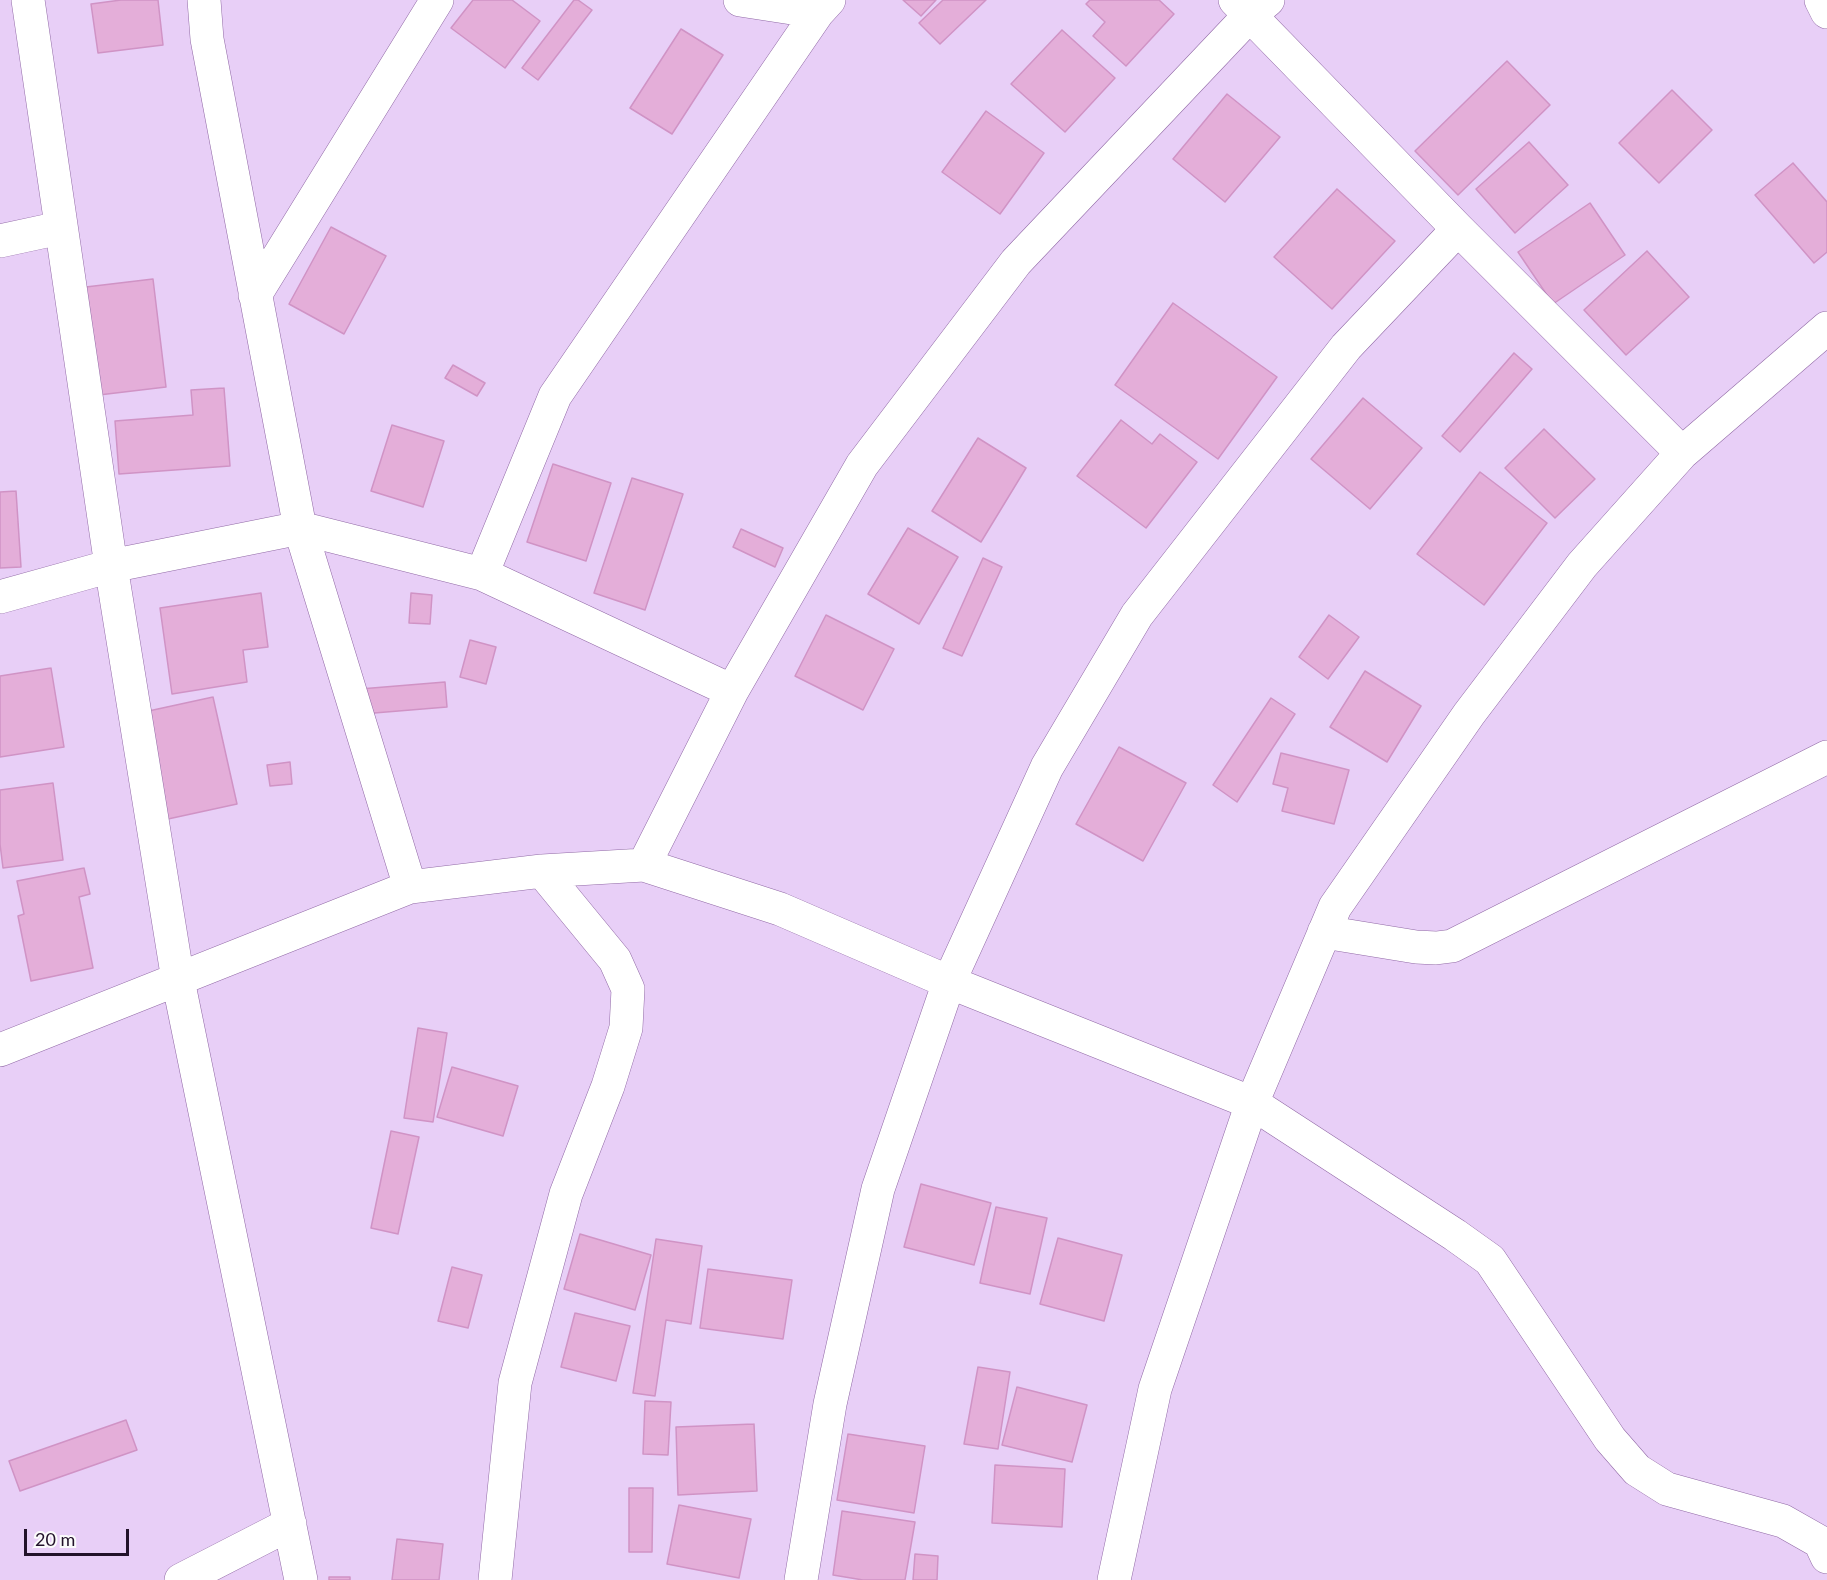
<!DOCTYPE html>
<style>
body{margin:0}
#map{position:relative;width:1827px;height:1580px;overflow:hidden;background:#e8cff7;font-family:Lato,sans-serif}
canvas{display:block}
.scale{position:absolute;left:24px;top:1529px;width:105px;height:27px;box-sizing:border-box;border:3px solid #22122a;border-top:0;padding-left:8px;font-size:18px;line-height:21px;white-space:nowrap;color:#22122a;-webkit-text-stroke:4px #fbfbfb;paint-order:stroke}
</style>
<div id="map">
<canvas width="1827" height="1580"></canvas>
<div class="scale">20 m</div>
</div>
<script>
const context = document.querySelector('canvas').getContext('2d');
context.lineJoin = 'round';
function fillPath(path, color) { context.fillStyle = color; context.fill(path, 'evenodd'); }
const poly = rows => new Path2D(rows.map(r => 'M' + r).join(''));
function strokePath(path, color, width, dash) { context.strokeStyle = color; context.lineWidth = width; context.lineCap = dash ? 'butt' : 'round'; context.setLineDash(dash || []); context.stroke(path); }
const building = poly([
 [121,0,158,0,163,45,98,53,91,4,121,0],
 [473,0,512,0,540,21,505,68,451,28,473,0],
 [574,0,578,0,592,10,538,80,522,68,574,0],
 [903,0,936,0,921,16,903,0],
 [943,0,986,0,940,44,919,23,943,0],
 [1090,0,1159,0,1174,14,1126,66,1093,36,1105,22,1086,4,1090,0],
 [681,29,723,55,672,134,630,108,681,29],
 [1062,30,1115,78,1065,132,1011,84,1062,30],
 [1507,61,1550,105,1458,195,1415,151,1507,61],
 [1672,90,1712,130,1659,183,1619,143,1672,90],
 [1227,94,1280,137,1225,202,1173,159,1227,94],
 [986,111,1044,153,1000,214,942,172,986,111],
 [1529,142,1568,185,1515,233,1476,189,1529,142],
 [1793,163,1827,202,1827,252,1814,263,1755,195,1793,163],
 [1337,189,1395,241,1332,309,1274,257,1337,189],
 [1590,203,1625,255,1553,304,1518,252,1590,203],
 [331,227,386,256,344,334,289,304,331,227],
 [1647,251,1689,297,1626,355,1584,310,1647,251],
 [153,279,166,387,82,397,69,289,153,279],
 [1173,303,1277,377,1218,459,1115,385,1173,303],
 [1514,353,1532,369,1460,452,1442,436,1514,353],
 [453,365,485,383,477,396,445,378,453,365],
 [224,388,230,466,119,474,115,421,193,415,191,390,224,388],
 [1363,398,1422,448,1370,509,1311,459,1363,398],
 [1121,420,1152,444,1160,434,1197,462,1146,528,1077,476,1121,420],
 [392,425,444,441,423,507,371,491,392,425],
 [1544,429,1595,479,1555,518,1505,468,1544,429],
 [978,438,1026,468,981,542,932,511,978,438],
 [553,464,611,483,586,561,527,542,553,464],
 [1480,472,1547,523,1484,605,1417,554,1480,472],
 [632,478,683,494,645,610,594,593,632,478],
 [16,491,21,567,0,568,0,492,16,491],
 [908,528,958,557,919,624,868,594,908,528],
 [741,529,783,548,775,567,733,547,741,529],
 [983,558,1002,567,962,656,943,648,983,558],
 [261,593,268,647,243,650,247,682,172,694,160,608,261,593],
 [411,593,432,595,430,624,409,623,411,593],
 [826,615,894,649,863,710,795,676,826,615],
 [1329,615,1359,637,1328,679,1299,657,1329,615],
 [470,640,496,647,486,684,460,677,470,640],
 [51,668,64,747,0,757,0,676,51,668],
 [1365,671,1421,706,1387,762,1330,727,1365,671],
 [445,682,447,707,362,714,360,689,445,682],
 [213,697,237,804,168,819,144,712,213,697],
 [1271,698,1295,714,1237,802,1213,785,1271,698],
 [1119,747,1186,783,1143,861,1076,824,1119,747],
 [1281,753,1349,770,1334,824,1282,811,1288,788,1273,784,1281,753],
 [290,762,292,784,270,786,267,765,290,762],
 [53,783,63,860,3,868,0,844,0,790,53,783],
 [84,868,90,894,79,897,93,968,31,981,18,916,24,914,17,881,84,868],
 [418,1028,447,1033,433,1122,404,1118,418,1028],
 [452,1067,518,1086,503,1136,437,1117,452,1067],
 [391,1131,419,1137,398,1234,371,1228,391,1131],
 [921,1184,991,1203,974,1265,904,1247,921,1184],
 [996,1207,1047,1218,1030,1294,980,1283,996,1207],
 [580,1234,651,1255,635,1310,564,1289,580,1234],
 [1058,1238,1122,1255,1104,1321,1040,1304,1058,1238],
 [656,1239,702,1246,691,1324,666,1320,655,1396,633,1393,656,1239],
 [452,1267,482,1275,468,1328,438,1321,452,1267],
 [708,1269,792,1280,783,1339,700,1328,708,1269],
 [575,1313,630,1326,616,1381,561,1367,575,1313],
 [978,1367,1010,1372,998,1449,964,1444,978,1367],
 [1017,1387,1087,1405,1072,1462,1002,1445,1017,1387],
 [645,1401,671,1402,668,1455,643,1454,645,1401],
 [126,1420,137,1450,20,1491,9,1461,126,1420],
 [754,1424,757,1491,678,1495,676,1427,754,1424],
 [848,1434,925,1446,914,1513,837,1500,848,1434],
 [995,1465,1065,1469,1062,1527,992,1523,995,1465],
 [629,1488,653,1488,652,1552,629,1552,629,1488],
 [679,1505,751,1519,739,1578,667,1564,679,1505],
 [842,1511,915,1522,905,1580,863,1580,833,1575,842,1511],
 [397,1539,443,1544,439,1580,392,1580,397,1539],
 [915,1554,938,1556,937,1580,913,1580,915,1554],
 [329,1577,350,1577,350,1580,329,1580,329,1577]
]);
fillPath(building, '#e4aed9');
strokePath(building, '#d093c5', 1.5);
const street = poly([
 [28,0,111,566,178,980,301,1580],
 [204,0,207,39,300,528,410,887],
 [740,0,818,12],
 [1235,0,1458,229,1682,453],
 [1821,0,1827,12],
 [0,241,60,228],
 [255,295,437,0],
 [482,574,555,396,818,12,829,0],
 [0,597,111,566,300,528,482,574,732,691],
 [644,865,732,691,862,465,1016,262,1249,16,1268,0],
 [1324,932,1416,947,1436,948,1452,946,1827,757],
 [0,1050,410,887,542,871,644,865,780,909,949,982,1252,1103,1455,1235,1490,1260,1610,1439,1637,1470,1667,1489,1783,1521,1820,1542,1827,1557],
 [181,1580,290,1524],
 [495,1580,515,1383,566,1194,608,1086,626,1028,628,989,615,960,542,871],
 [801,1580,830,1404,878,1189,949,982,1047,767,1137,615,1346,347,1458,229],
 [1114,1580,1155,1389,1252,1103,1335,907,1469,714,1582,565,1682,453,1827,328]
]);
strokePath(street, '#916aa6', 34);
strokePath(street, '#fff', 33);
</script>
